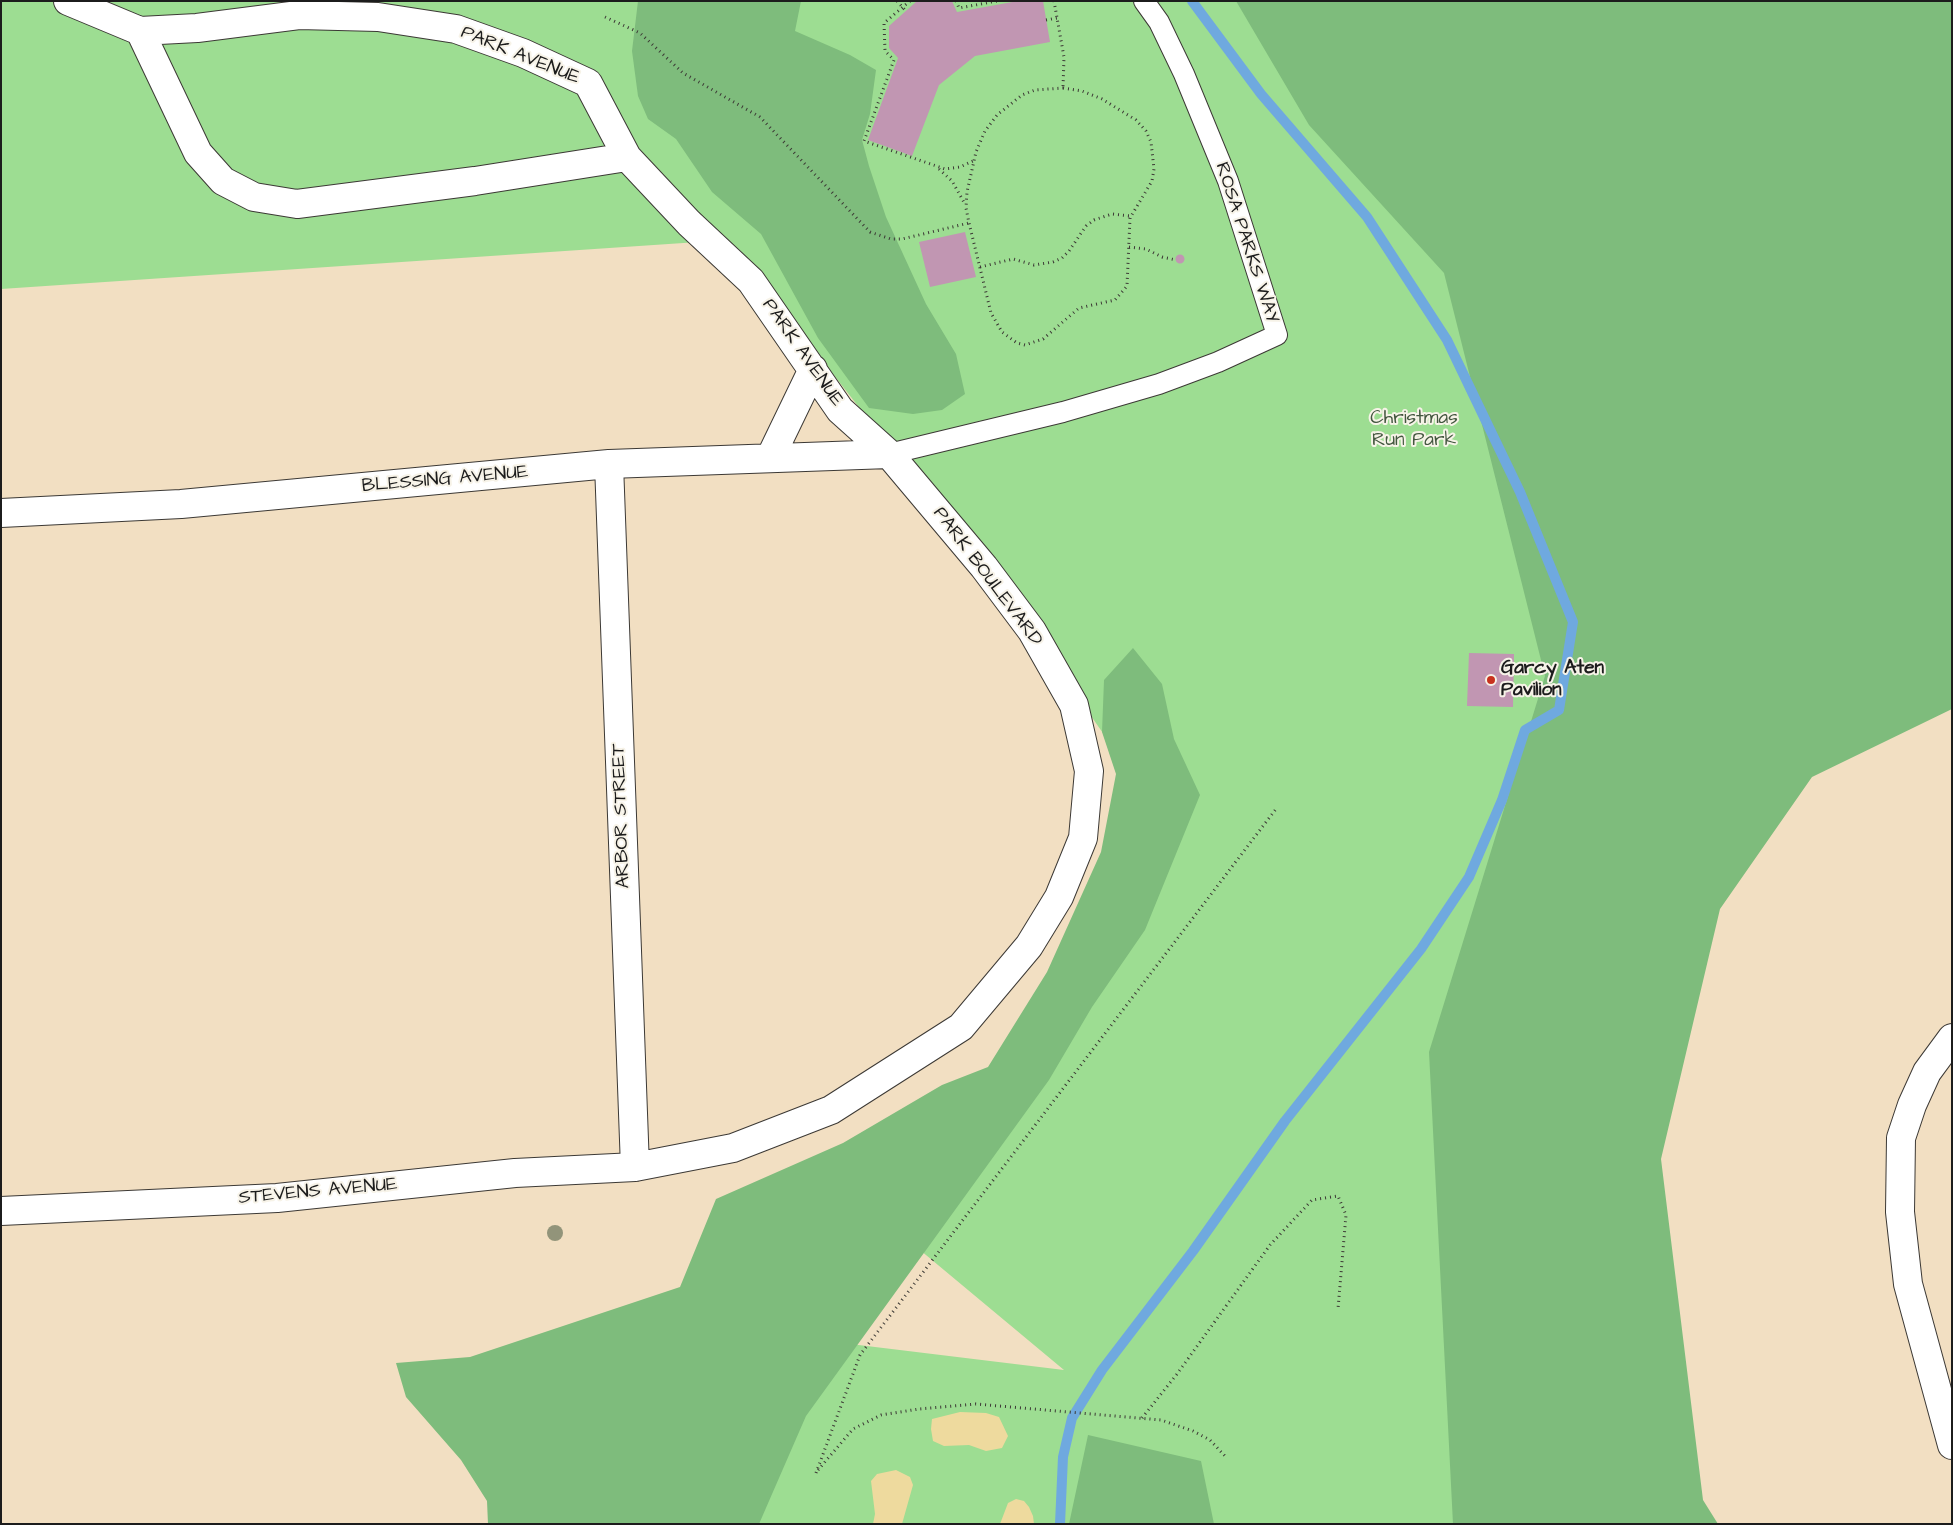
<!DOCTYPE html>
<style>
body{margin:0}
#map{position:relative;width:1953px;height:1525px;overflow:hidden;background:#f2dfc2;font-family:"Architects Daughter",sans-serif}
canvas{display:block}
.frame{position:absolute;inset:0;border:2px solid #1c1c1c;pointer-events:none}
</style>
<div id="map">
<canvas width="1953" height="1525"></canvas>
<div class="frame"></div>
</div>
<script>
const context = document.querySelector('canvas').getContext('2d');
context.lineJoin = 'round';
function fillPath(path, color) { context.fillStyle = color; context.fill(path, 'evenodd'); }
const poly = rows => new Path2D(rows.map(r => 'M' + r).join(''));
function strokePath(path, color, width, dash) { context.strokeStyle = color; context.lineWidth = width; context.lineCap = dash ? 'butt' : 'round'; context.setLineDash(dash || []); context.stroke(path); }
function drawText(font, color, halo, rows, align = 'center') {
  context.font = font + ' "Architects Daughter",sans-serif'; context.lineWidth = 4; context.setLineDash([]); context.textBaseline = 'middle'; context.strokeStyle = halo; context.fillStyle = color; for (const [text, x, y, turn = 0] of rows) {
    context.save(); context.translate(x, y); context.rotate((+turn || 0) * Math.PI / 180); context.textAlign = isNaN(turn) ? turn : align; if (halo) context.strokeText(text, 0, 0); context.fillText(text, 0, 0); context.restore();
  }
}
fillPath(poly([
 [1,1,1952,1,1571,841,1632,1524,733,1524,834,1342,1064,1370,914,1245,1148,798,1032,631,984,567,728,240,1,289]
]), '#9ddd92');
fillPath(poly([
 [638,1,801,1,795,31,850,55,876,70,870,114,862,140,869,166,886,217,926,304,956,354,965,394,942,410,913,414,869,408,818,338,761,234,712,192,676,139,648,119,638,96,632,51],
 [1236,1,1952,1,1952,709,1812,777,1720,909,1661,1159,1703,1500,1718,1524,1453,1524,1429,1052,1545,676,1444,273,1309,125],
 [1133,648,1162,684,1174,739,1200,795,1145,930,1092,1007,1049,1080,806,1416,759,1524,488,1524,487,1501,461,1460,406,1397,396,1363,470,1357,680,1287,716,1199,843,1143,942,1085,988,1067,1047,972,1101,852,1116,774,1102,732,1104,680],
 [1088,1435,1201,1461,1214,1524,1069,1524]
]), '#7ebc7c');
fillPath(poly([
 [960,1412,986,1413,999,1417,1008,1436,1002,1448,986,1451,969,1445,944,1446,933,1441,931,1429,932,1419],
 [896,1470,910,1477,913,1485,902,1524,873,1524,875,1514,871,1481,877,1474],
 [1016,1499,1024,1501,1029,1507,1033,1516,1034,1524,1000,1524,1008,1503]
]), '#eeda9e');
strokePath(poly([
 [1060,1524,1063,1457,1072,1418,1102,1370,1193,1251,1285,1121,1421,949,1469,877,1502,800,1525,730,1559,710,1573,622,1520,492,1447,340,1367,217,1261,94,1192,1]
]), '#6fa9df', 10);
fillPath(poly([
 [917,1,952,1,957,12,1018,1,1043,1,1050,42,975,56,939,85,912,156,868,140,898,58,889,48,889,26],
 [965,232,976,277,930,287,919,242],
 '1175.5 259a4.5 4.5 0 1 1 9 0a4.5 4.5 0 1 1-9 0Z',
 [1469,653,1514,654,1513,707,1467,706]
]), '#c196b2');
const lane = poly([
 [889,454,1063,412,1159,384,1218,362,1277,335,1228,181,1184,74,1159,22,1144,1]
]);
const street = poly([
 [140,31,198,153,223,181,254,197,297,204,475,181,627,157],
 [770,458,813,369],
 [609,464,635,1167],
 [1,513,181,504,609,464,889,454],
 [1952,1038,1927,1072,1912,1105,1901,1138,1900,1212,1908,1284,1952,1445],
 [1,1211,277,1198,515,1173,635,1167,733,1148,831,1110,961,1027,1029,946,1059,897,1083,838,1089,771,1074,705,1032,631,984,567,889,454,840,410,751,281,689,223,627,157,588,83,523,53,456,29,378,17,299,15,197,28,140,31,68,1]
]);
strokePath(lane, '#3c3935', 22);
strokePath(street, '#3c3935', 30);
strokePath(poly([
 [897,1,906,11],
 [910,1,884,23,885,51,894,60,864,141,945,169,960,167,973,161],
 [956,1,959,8,997,1],
 [1054,1,1064,57,1063,88],
 [605,17,640,33,683,73,760,117,870,232,891,239,902,239,969,223],
 [1046,20,1057,18],
 [1063,88,1082,91,1102,99,1136,120,1146,131,1151,142,1154,169,1152,181,1130,218,1127,286,1115,300,1079,308,1043,339,1025,345,1017,343,1002,332,991,313,969,223,966,208,967,192,976,152,985,131,997,115,1022,95,1035,90,1063,88],
 [939,169,952,181,965,204],
 [1129,247,1146,249,1162,257,1176,260],
 [980,267,1013,259,1034,265,1053,262,1062,258,1069,251,1086,226,1094,220,1112,214,1131,216],
 [1142,1418,1177,1374,1270,1245,1312,1200,1338,1196,1346,1215,1338,1309],
 [818,1470,853,1429,881,1415,919,1409,976,1404,1161,1420,1193,1431,1210,1440,1225,1456],
 [816,1473,860,1355,1276,809]
]), '#3c3935', 3, [1, 4]);
strokePath(lane, '#fff', 20);
strokePath(street, '#fff', 28);
context.fillStyle = '#92947a';
for (const [x, y] of [
 [555,1233]
]) { context.beginPath(); context.arc(x, y, 8, 0, 2 * Math.PI); context.fill(); }
for (const [x, y, r, color] of [
 [1491,680,5,"#c8321e"]
]) { const dot = new Path2D(); dot.arc(x, y, r, 0, 2 * Math.PI); context.fillStyle = color; context.fill(dot); strokePath(dot, '#f7f3e8', 2); }
drawText('19px', '#1c1c1c', '#f7f3e8', [
 ["PARK AVENUE",520,56,22],
 ["ROSA PARKS WAY",1246,243,72],
 ["PARK AVENUE",802,353,55],
 ["BLESSING AVENUE",445,480,-5],
 ["PARK BOULEVARD",987,577,53],
 ["ARBOR STREET",622,816,-92],
 ["STEVENS AVENUE",318,1192,-5]
]);
drawText('19px', '#43563f', '#f7f3e8', [
 ["Christmas",1414,419],
 ["Run Park",1414,441]
]);
drawText('bold 19px', '#1c1c1c', '#f7f3e8', [
 ["Garcy Aten",1501,669],
 ["Pavilion",1501,691]
], 'left');
</script>
